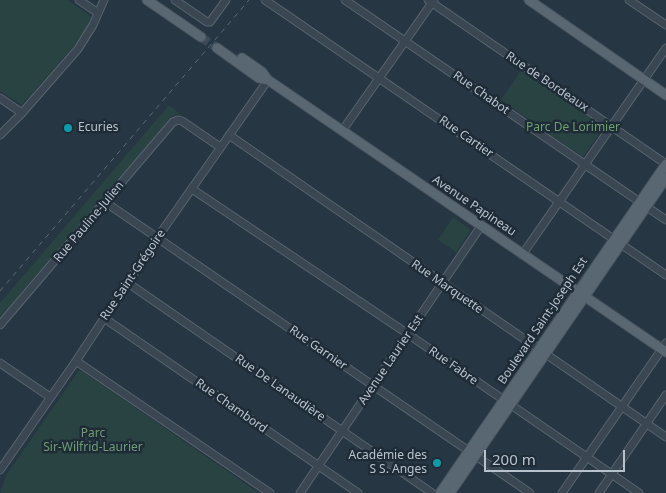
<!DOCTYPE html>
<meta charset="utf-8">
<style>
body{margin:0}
#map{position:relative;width:666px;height:493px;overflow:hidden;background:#263642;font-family:"Noto Sans",sans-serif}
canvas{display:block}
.scale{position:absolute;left:484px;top:450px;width:141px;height:22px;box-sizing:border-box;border:2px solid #b7c2cc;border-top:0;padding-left:6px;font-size:15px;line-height:18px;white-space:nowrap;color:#b7c2cc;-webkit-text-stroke:4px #1f2c37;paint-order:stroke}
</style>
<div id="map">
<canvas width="666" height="493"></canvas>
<div class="scale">200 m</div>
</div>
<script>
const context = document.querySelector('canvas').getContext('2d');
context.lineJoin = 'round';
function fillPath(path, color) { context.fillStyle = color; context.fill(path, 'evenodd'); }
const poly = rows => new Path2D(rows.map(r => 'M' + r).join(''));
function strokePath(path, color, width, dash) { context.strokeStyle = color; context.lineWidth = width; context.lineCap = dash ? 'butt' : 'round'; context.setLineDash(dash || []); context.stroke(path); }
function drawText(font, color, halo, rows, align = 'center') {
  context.font = font + ' "Noto Sans",sans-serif'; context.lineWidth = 5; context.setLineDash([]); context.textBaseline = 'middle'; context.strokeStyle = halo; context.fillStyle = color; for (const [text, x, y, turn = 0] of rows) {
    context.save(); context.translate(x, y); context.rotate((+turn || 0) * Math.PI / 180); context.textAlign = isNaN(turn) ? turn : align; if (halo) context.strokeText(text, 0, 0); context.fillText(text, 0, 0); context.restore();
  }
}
fillPath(poly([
 [0,0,68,0,93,18,73,47,22,105,0,91],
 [521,70,604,127,583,157,501,100],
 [169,105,183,116,177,114,171,117,0,319,0,303],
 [453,217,471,230,456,252,438,240],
 [79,370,82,371,259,493,0,493,7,474]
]), '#284342');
strokePath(poly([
 [201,37,217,48]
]), '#3c4b57', 9, [9, 4.5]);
const minor = poly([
 [79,0,98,13],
 [175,0,207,22,210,22,226,0],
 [265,0,666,275],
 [345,0,666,220],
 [428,0,666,164],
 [629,0,666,25],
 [0,98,22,113],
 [342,131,434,0],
 [0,135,22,113,78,49,93,25,104,0],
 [229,135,666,437],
 [192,189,402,330,639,493],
 [105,202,530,493],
 [522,255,666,48],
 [128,283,432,493],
 [104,318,358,493],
 [0,325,173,122,178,120,182,121,220,147],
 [76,361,270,493],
 [0,363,50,397],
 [0,470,76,361,155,241,268,80],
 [300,493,481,226],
 [562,493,666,343],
 [599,493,666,395]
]);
const major = poly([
 [147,0,201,37],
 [529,0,666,95],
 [217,48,259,78,268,80,274,84,666,352],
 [242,58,262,72,268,80],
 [440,493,666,164],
 [450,493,666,178]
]);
strokePath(minor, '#58656f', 9);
strokePath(major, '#47535e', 11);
strokePath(minor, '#3a4752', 7);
strokePath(major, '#586772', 9);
strokePath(poly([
 [0,291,249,0]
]), '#5c6c79', 1, [5, 5]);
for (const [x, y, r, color] of [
 [68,128,5,"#0f9aa8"],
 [437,463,5,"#0f9aa8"]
]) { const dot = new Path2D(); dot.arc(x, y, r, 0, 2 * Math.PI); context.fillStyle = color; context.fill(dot); strokePath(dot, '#1f2c37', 2); }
drawText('12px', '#b7c2cc', '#1f2c37', [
 ["Rue de Bordeaux",547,82,34],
 ["Rue Chabot",481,93,35],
 ["Rue Cartier",466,137,35],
 ["Avenue Papineau",474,206,34],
 ["Rue Pauline-Julien",89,222,-50],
 ["Rue Saint-Grégoire",133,275,-56],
 ["Rue Marquette",447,287,35],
 ["Boulevard Saint-Joseph Est",543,321,-56],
 ["Rue Garnier",318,348,35],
 ["Avenue Laurier Est",391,360,-56],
 ["Rue Fabre",453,366,35],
 ["Rue De Lanaudière",280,388,35],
 ["Rue Chambord",231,406,35]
]);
drawText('12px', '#b7c2cc', '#1f2c37', [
 ["Ecuries",78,128],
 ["Académie des",427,456,"right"],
 ["S S. Anges",427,470,"right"]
], 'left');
drawText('12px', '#6e9d72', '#1f2c37', [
 ["Parc De Lorimier",573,128],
 ["Parc",93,434],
 ["Sir-Wilfrid-Laurier",93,448]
]);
</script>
